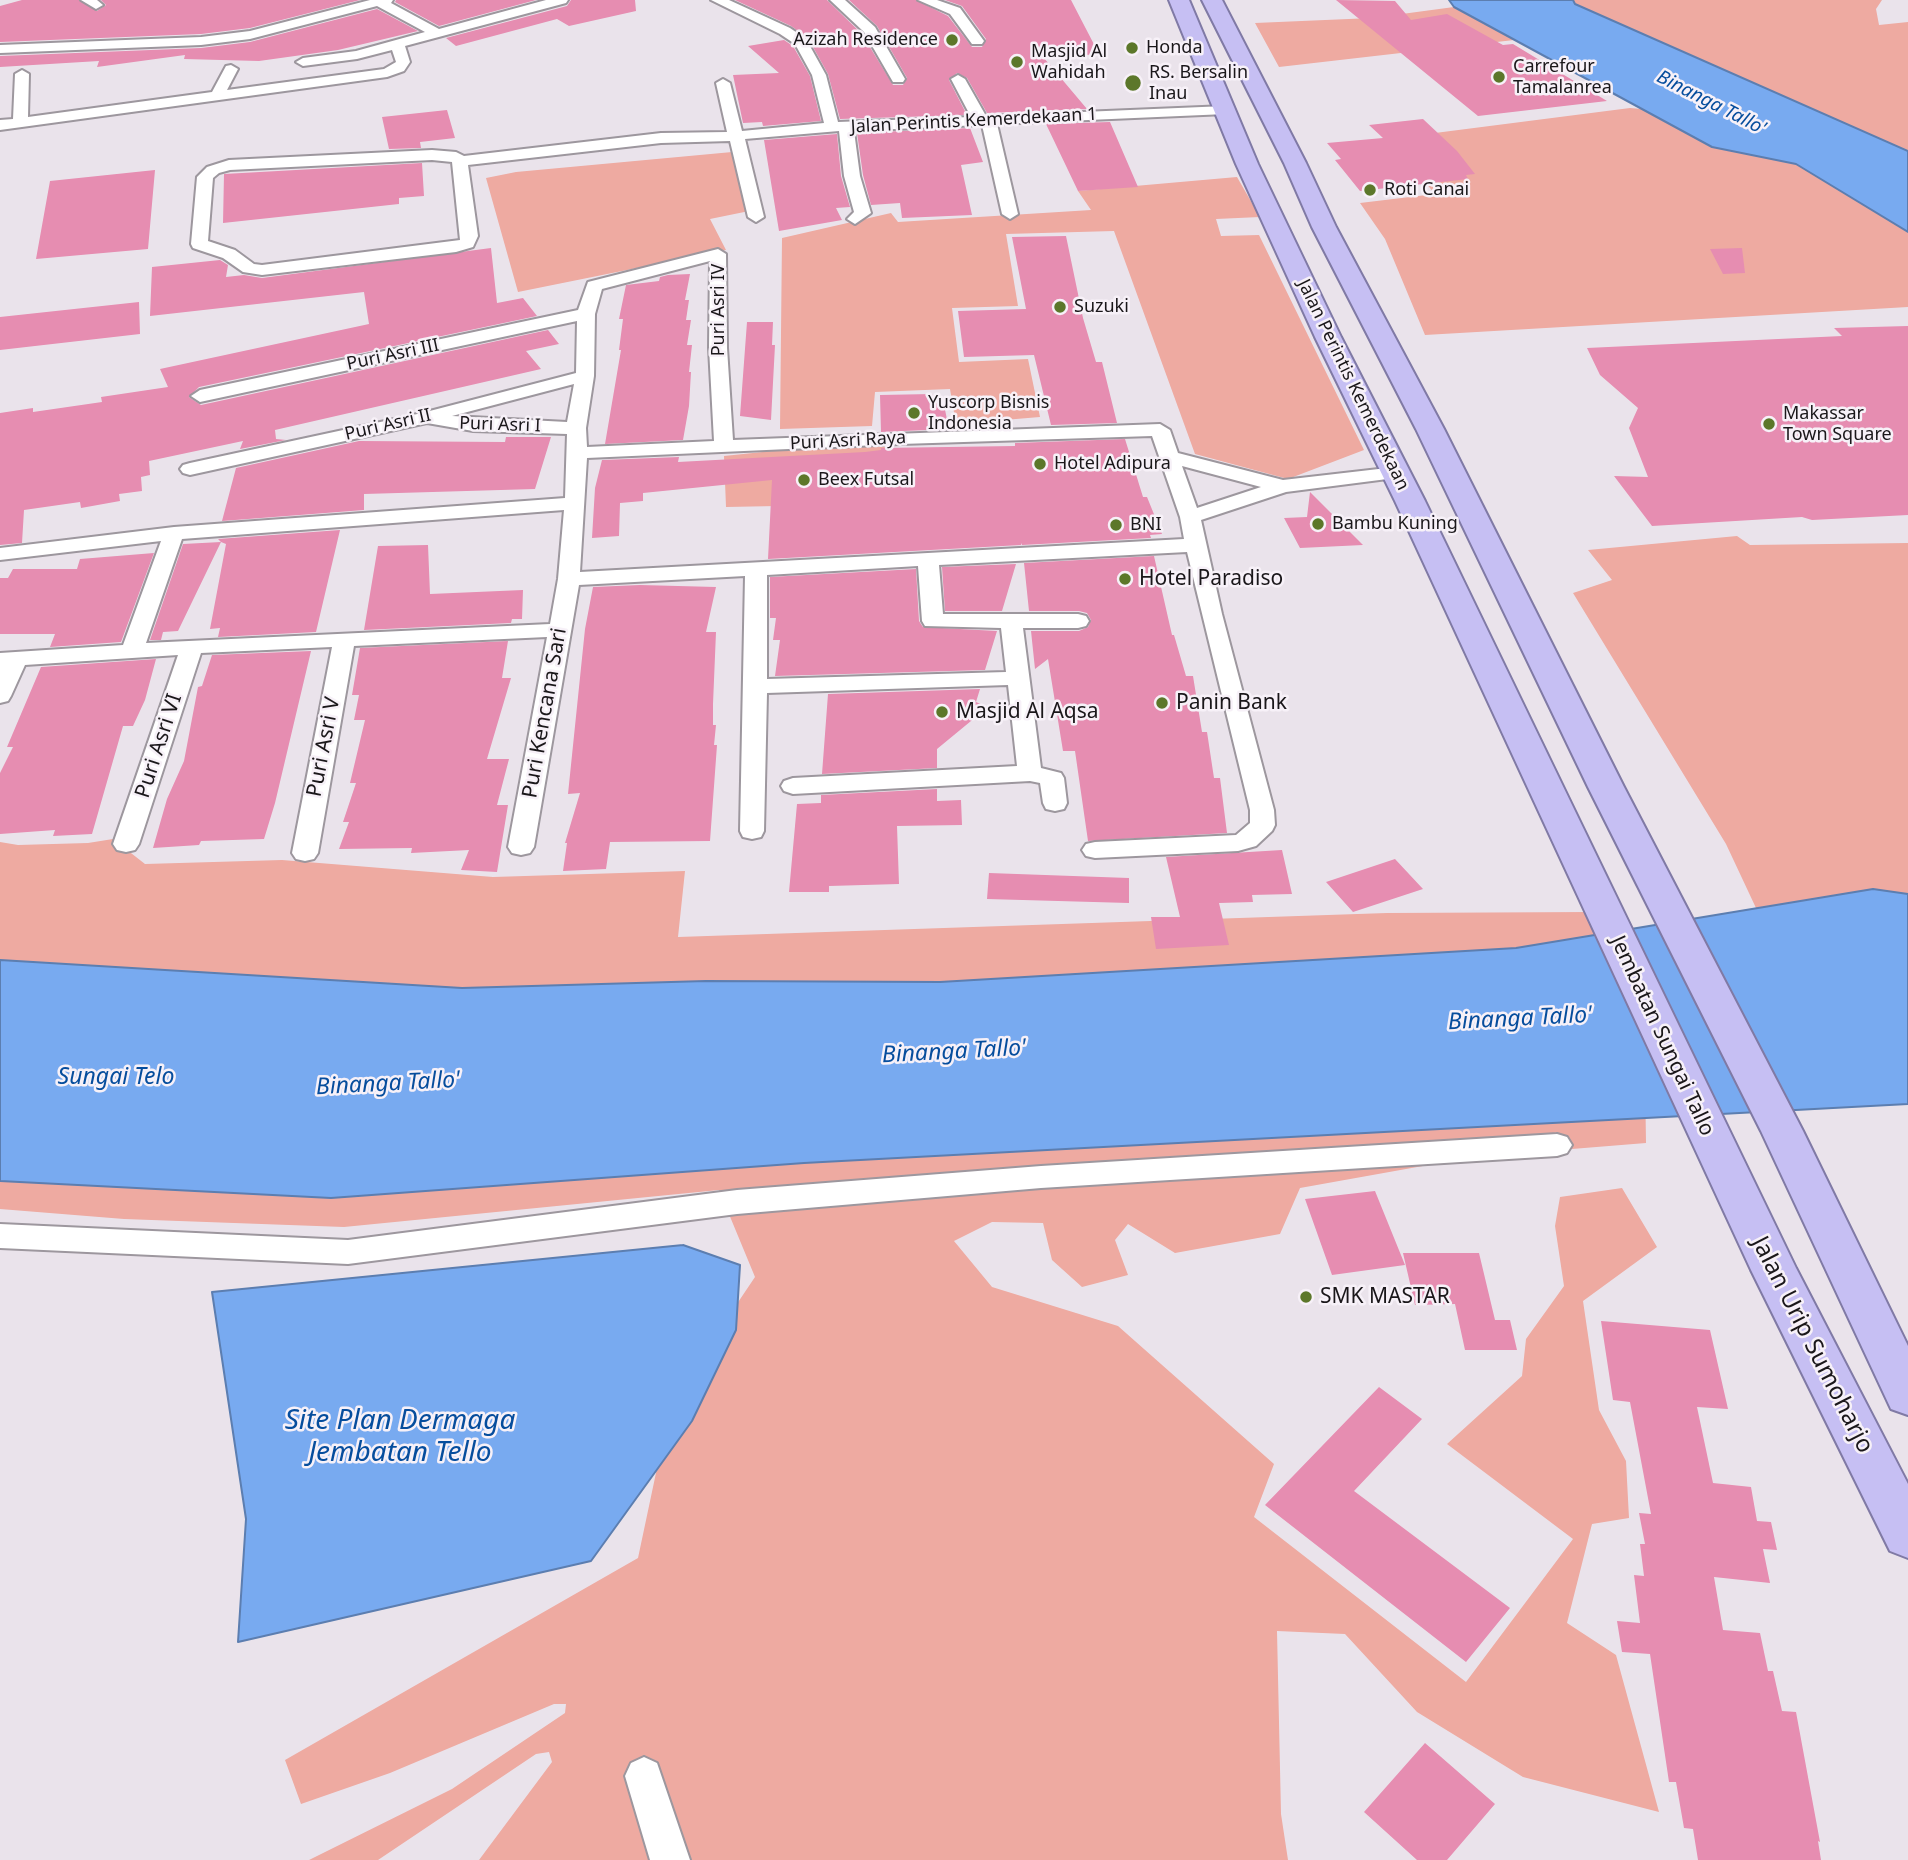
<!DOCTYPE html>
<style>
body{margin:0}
canvas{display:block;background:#eae3eb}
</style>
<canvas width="1908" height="1860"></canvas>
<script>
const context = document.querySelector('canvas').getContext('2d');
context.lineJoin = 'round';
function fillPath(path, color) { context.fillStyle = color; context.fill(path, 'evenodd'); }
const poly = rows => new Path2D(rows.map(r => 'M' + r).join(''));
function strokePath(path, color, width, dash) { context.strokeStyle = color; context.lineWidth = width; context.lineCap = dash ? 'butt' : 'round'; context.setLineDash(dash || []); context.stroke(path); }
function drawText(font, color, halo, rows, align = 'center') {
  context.font = font + ' "Noto Sans",sans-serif'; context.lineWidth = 5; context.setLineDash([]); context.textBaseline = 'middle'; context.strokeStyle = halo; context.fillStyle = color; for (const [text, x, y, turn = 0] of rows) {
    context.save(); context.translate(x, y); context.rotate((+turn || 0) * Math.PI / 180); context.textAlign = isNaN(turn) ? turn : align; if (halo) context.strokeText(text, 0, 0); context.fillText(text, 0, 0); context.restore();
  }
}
fillPath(poly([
 [1573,0,1882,0,1876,9,1879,25,1908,22,1908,151,1575,4],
 [1454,7,1514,40,1279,67,1255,23,1372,18],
 [1630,108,1642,109,1712,147,1796,164,1908,232,1908,307,1425,335,1385,239,1360,203,1435,194,1404,157,1357,143],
 [743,151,759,209,710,219,726,250,518,292,486,178,516,172],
 [1237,177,1260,217,1216,219,1221,236,1259,235,1364,450,1288,479,1195,454,1114,231,1006,234,1018,306,952,308,959,362,1028,359,1040,417,956,424,950,389,875,392,872,426,780,429,782,238,891,213,898,222,1091,210,1078,191],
 [888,439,881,504,726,507,724,456],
 [1737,536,1750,545,1908,543,1908,894,1873,889,1756,908,1726,844,1573,593,1612,580,1588,550],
 [113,839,145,864,282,860,493,877,685,871,678,937,1387,913,1590,912,1600,954,970,1012,0,975,0,842,18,845,88,843],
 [1645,1078,1646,1143,1473,1157,1300,1188,1280,1234,1175,1253,1128,1224,1115,1240,1128,1275,1082,1287,1052,1260,1043,1223,992,1222,954,1241,992,1287,1118,1326,1274,1464,1254,1517,1466,1682,1573,1539,1447,1444,1522,1376,1526,1339,1564,1286,1555,1226,1560,1197,1622,1188,1657,1247,1583,1301,1599,1410,1626,1461,1629,1518,1592,1524,1567,1623,1616,1655,1659,1812,1523,1777,1417,1712,1345,1634,1277,1631,1281,1814,1288,1860,479,1860,552,1762,549,1752,536,1754,378,1860,309,1860,452,1789,565,1713,566,1704,554,1704,390,1773,301,1804,285,1760,638,1558,671,1402,755,1277,719,1190,344,1227,124,1219,0,1209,0,1181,331,1198,804,1163,1035,1122]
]), '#eeaaa1');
const water = poly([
 [1449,0,1573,0,1575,4,1908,151,1908,232,1796,164,1712,147,1454,7,1449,0],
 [1873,889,1908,894,1908,1104,804,1163,331,1198,0,1181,0,960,462,988,706,981,940,982,1516,948,1873,889],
 [683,1245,740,1265,736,1330,692,1421,591,1561,238,1642,246,1519,212,1292,683,1245]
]);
fillPath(water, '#78aaf0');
strokePath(water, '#5c7eb0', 2);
fillPath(poly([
 [22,0,79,0,97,11,106,5,101,0,360,0,250,28,201,34,0,42,0,6],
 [396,0,536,0,439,26,395,2],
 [571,0,635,0,636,11,569,26,557,19,456,46,446,38,567,6],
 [735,0,827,0,862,34,893,85,903,85,907,78,877,26,849,0,916,0,948,16,972,47,982,47,986,39,962,6,945,0,1071,0,1099,54,1044,58,1087,109,987,113,967,78,957,73,949,80,967,115,840,119,828,74,808,38,791,26],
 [1336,0,1395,1,1411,20,1447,14,1503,45,1513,44,1607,101,1478,116],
 [377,9,418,31,338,50,259,61,184,59,185,55,97,67,99,61,0,67,0,56,201,48,250,42],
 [784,40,793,46,810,76,821,121,763,126,762,122,743,123,733,75,779,73,748,46],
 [447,110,455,138,420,142,421,148,389,149,382,117],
 [1423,119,1457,151,1475,174,1466,175,1468,179,1360,191,1335,160,1341,159,1327,143,1383,138,1369,125],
 [1110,122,1138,187,1078,191,1046,124],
 [970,128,983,162,961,165,972,215,902,218,900,203,871,205,863,175,857,133],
 [837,134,841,176,850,207,836,208,842,220,779,231,764,140],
 [422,163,424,196,399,198,399,204,223,223,224,174],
 [155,170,148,249,36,259,50,181],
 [1066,236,1083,318,1096,362,1102,362,1117,423,1051,425,1034,355,964,357,958,311,1026,309,1012,237],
 [491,248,497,303,523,298,537,316,199,387,189,397,201,405,548,330,559,344,526,351,541,369,275,430,276,439,286,440,240,449,243,441,149,461,150,475,141,477,142,491,119,494,120,501,81,508,80,502,24,510,22,543,0,545,0,413,33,408,33,412,102,402,101,397,168,387,160,369,369,324,364,292,150,316,152,267,220,260,228,265,226,277,244,275,262,278],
 [1742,248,1745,273,1723,274,1710,249],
 [690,274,685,300,689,300,686,320,691,320,687,345,692,345,689,372,691,372,689,406,683,440,605,444,621,350,619,350,623,319,619,319,626,285,659,281,660,277,668,275],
 [139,302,140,334,0,350,0,317],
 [747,322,773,322,772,345,775,345,771,420,740,416],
 [1908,326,1908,515,1812,520,1802,517,1652,526,1614,476,1648,477,1629,428,1638,408,1600,375,1587,348,1842,336,1834,328],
 [932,394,936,402,943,400,949,429,881,432,880,395],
 [506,437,551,437,535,489,364,494,364,510,222,521,236,468,359,441,505,442],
 [1125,439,1143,497,1147,497,1162,534,1150,535,1151,538,1022,545,1022,543,1021,545,768,559,772,480,643,493,643,501,620,503,619,536,592,538,595,488,602,460,679,457,678,462,865,452,881,450,881,448,1015,446,1015,443],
 [1310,492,1363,545,1300,548,1284,518,1307,517],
 [340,530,316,632,218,637,220,628,210,629,226,544,221,542,178,631,163,632,161,640,150,640,183,544,221,542,218,539],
 [428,545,430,594,523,590,522,619,512,619,511,623,364,630,378,546],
 [154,553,121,642,50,647,55,634,0,634,0,578,8,578,13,569,77,569,80,559],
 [1154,556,1172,635,1174,635,1186,676,1193,676,1202,732,1207,732,1214,778,1220,778,1227,833,1088,841,1075,751,1063,751,1048,659,1035,669,1031,631,1079,631,1088,627,1091,620,1087,613,1079,611,1029,611,1024,563],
 [1016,564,1002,611,945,611,942,567],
 [916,569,919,621,923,627,997,631,985,670,775,676,780,640,773,640,776,618,770,618,770,577],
 [640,585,716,587,706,632,716,632,713,704,713,725,716,725,714,745,717,745,710,841,610,842,606,869,563,871,567,843,565,843,580,793,568,794,585,629,593,587],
 [508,641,502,678,511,678,487,759,509,759,497,805,508,805,497,872,461,870,469,850,411,853,412,848,339,849,349,822,343,822,356,783,350,783,365,720,354,720,359,695,352,695,360,648],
 [311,651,275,803,264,839,201,841,199,845,153,848,167,799,184,761,198,687,202,686,212,655],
 [156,659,145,700,133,726,123,726,92,834,53,836,55,830,0,834,0,773,13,747,7,747,41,667],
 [980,689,976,702,988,707,937,749,937,768,822,774,828,694],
 [937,789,937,801,961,800,962,825,897,826,899,884,829,886,829,892,789,892,797,804,821,803,821,795],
 [1282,850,1292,894,1252,895,1253,902,1219,903,1229,945,1156,949,1151,917,1180,917,1166,857],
 [1395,859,1423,889,1353,912,1326,882],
 [989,873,1129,878,1129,903,987,899],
 [1375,1191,1405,1265,1332,1275,1305,1199],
 [1403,1253,1479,1253,1495,1320,1510,1320,1517,1350,1465,1350,1455,1304,1415,1305],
 [1601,1321,1710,1330,1728,1409,1697,1407,1713,1483,1751,1487,1757,1521,1771,1522,1777,1550,1763,1549,1770,1583,1714,1577,1723,1630,1760,1633,1768,1671,1773,1671,1782,1711,1796,1712,1820,1842,1818,1841,1821,1860,1698,1860,1693,1829,1684,1828,1676,1782,1669,1782,1650,1654,1622,1652,1617,1621,1640,1623,1634,1575,1644,1576,1640,1544,1645,1544,1639,1513,1651,1514,1630,1402,1613,1400],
 [1379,1387,1422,1419,1354,1491,1510,1608,1466,1662,1265,1505],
 [1425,1743,1495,1804,1447,1860,1417,1860,1364,1812]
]), '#e68db1');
const minor = poly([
 [81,0,97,0,103,5,96,9,81,0],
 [370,0,393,0,391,3,439,29,546,0,568,0,566,3,405,46,410,62,404,71,387,77,0,130,0,120,13,119,15,74,22,70,29,74,28,117,212,92,226,66,231,65,238,69,227,90,384,69,396,62,392,50,357,59,303,66,296,62,303,58,356,51,425,32,377,6,250,39,201,45,0,53,0,45,201,37,250,31,370,0],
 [711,0,729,0,790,28,806,39,826,75,838,122,971,117,951,79,958,75,965,79,986,116,1226,106,1233,110,1226,114,997,124,1018,214,1010,219,1002,214,982,125,980,125,854,131,860,176,871,213,855,224,847,219,854,212,844,176,839,131,745,139,764,217,756,222,748,217,730,141,661,143,468,165,478,236,473,247,456,252,262,275,243,272,223,258,193,248,191,244,197,177,207,167,229,160,432,150,456,152,464,156,661,133,727,132,716,83,723,79,730,83,742,131,824,123,812,75,795,44,780,34,711,0],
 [432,160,452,162,460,240,262,265,254,264,235,250,208,241,213,178,219,173,230,170,432,160],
 [830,0,845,0,875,27,905,79,903,82,893,82,864,32,830,0],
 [918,0,937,0,960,8,984,41,982,44,972,44,950,14,918,0],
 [718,249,726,254,727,348,733,440,1160,424,1170,430,1178,453,1283,480,1396,467,1403,469,1406,473,1403,477,1286,492,1201,520,1222,614,1274,810,1275,825,1272,831,1256,846,1238,851,1095,858,1086,856,1082,850,1086,844,1095,842,1236,835,1250,823,1250,810,1187,552,939,565,943,614,1078,614,1086,616,1089,621,1086,626,1078,628,1023,628,1041,768,1061,773,1064,778,1067,803,1064,809,1055,811,1046,809,1043,803,1040,783,1030,781,793,794,784,791,781,786,784,781,793,778,1017,766,1008,685,767,693,764,831,761,837,752,839,743,837,740,831,745,576,579,585,534,847,530,853,521,855,512,853,508,847,547,637,354,646,318,853,314,859,305,861,296,859,292,853,332,647,201,653,139,844,135,850,126,852,117,850,113,844,178,655,25,665,11,696,8,701,0,703,0,653,123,645,161,541,0,560,0,548,174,527,565,498,567,434,473,431,427,423,190,475,183,473,180,469,183,465,190,463,422,413,576,373,577,321,200,402,191,396,200,390,578,310,588,282,718,249],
 [710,261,709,348,714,441,587,447,586,428,594,376,595,314,602,289,710,261],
 [574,384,567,422,452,416,574,384],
 [1152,436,1180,517,1184,539,580,572,587,458,901,444,1152,436],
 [1182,466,1261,487,1197,508,1182,466],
 [564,510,558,579,550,624,146,643,182,539,564,510],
 [918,566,922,621,925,626,1001,628,1006,672,767,679,767,575,918,566],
 [1557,1134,1567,1137,1572,1145,1567,1153,1557,1156,1041,1188,737,1214,348,1264,0,1248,0,1224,348,1240,737,1190,1041,1166,1557,1134],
 [644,1757,657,1763,690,1860,650,1860,625,1776,631,1763,644,1757]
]);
const trunk = poly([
 [1169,0,1189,0,1258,164,1341,337,1425,501,1796,1268,1908,1484,1908,1558,1890,1551,1751,1270,1395,501,1315,337,1236,164,1169,0],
 [1202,0,1222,0,1306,163,1336,227,1444,429,1624,787,1803,1131,1908,1346,1908,1415,1891,1409,1761,1131,1588,787,1416,429,1312,227,1284,163,1202,0]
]);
strokePath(minor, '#9d979e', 4);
strokePath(trunk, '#807aa5', 4);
fillPath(minor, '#fff');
fillPath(trunk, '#c6bff3');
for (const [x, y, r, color] of [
 [952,40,7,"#5c772a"],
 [1132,48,7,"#5c772a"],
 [1017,62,7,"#5c772a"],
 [1499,77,7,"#5c772a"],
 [1133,83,9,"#5c772a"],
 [1370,190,7,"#5c772a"],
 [1060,307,7,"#5c772a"],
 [914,413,7,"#5c772a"],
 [1769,424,7,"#5c772a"],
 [1040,464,7,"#5c772a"],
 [804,480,7,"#5c772a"],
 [1318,524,7,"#5c772a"],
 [1116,525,7,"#5c772a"],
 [1125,579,7,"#5c772a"],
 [1162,703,7,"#5c772a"],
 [942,712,7,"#5c772a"],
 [1306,1297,7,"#5c772a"]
]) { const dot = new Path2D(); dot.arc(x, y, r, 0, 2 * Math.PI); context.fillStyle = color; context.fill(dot); strokePath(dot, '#f7f1f8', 2.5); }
drawText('18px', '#1a171a', '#f7f1f8', [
 ["Azizah Residence",938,40,"right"],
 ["Honda",1146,48],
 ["Masjid Al",1031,52],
 ["Wahidah",1031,73],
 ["Carrefour",1513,67],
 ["Tamalanrea",1513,88],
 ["RS. Bersalin",1149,73],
 ["Inau",1149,94],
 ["Roti Canai",1384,190],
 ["Suzuki",1074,307],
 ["Yuscorp Bisnis",928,403],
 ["Indonesia",928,424],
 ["Makassar",1783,414],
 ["Town Square",1783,435],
 ["Hotel Adipura",1054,464],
 ["Beex Futsal",818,480],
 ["Bambu Kuning",1332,524],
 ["BNI",1130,525]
], 'left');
drawText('18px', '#1a171a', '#f7f1f8', [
 ["Jalan Perintis Kemerdekaan 1",974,121,-3],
 ["Puri Asri IV",719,310,-90],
 ["Puri Asri III",393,355,-12],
 ["Jalan Perintis Kemerdekaan",1353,385,64],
 ["Puri Asri II",388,425,-13],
 ["Puri Asri I",500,425,2],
 ["Puri Asri Raya",848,441,-3]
]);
drawText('italic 19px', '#064d9d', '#f7f1f8', [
 ["Binanga Tallo'",1711,103,27]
]);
drawText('21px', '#1a171a', '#f7f1f8', [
 ["Hotel Paradiso",1139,579],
 ["Panin Bank",1176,703],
 ["Masjid Al Aqsa",956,712],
 ["SMK MASTAR",1320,1297]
], 'left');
drawText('21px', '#1a171a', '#f7f1f8', [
 ["Puri Kencana Sari",545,713,-80],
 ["Puri Asri VI",159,746,-72],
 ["Puri Asri V",324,747,-79],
 ["Jembatan Sungai Tallo",1662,1036,65]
]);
drawText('italic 23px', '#064d9d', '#f7f1f8', [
 ["Binanga Tallo'",1520,1019,-3],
 ["Binanga Tallo'",954,1052,-3],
 ["Sungai Telo",116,1077],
 ["Binanga Tallo'",388,1084,-3]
]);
drawText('24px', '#1a171a', '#f7f1f8', [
 ["Jalan Urip Sumoharjo",1812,1345,63]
]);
drawText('italic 28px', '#064d9d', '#f7f1f8', [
 ["Site Plan Dermaga",400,1421],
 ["Jembatan Tello",400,1453]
]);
</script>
